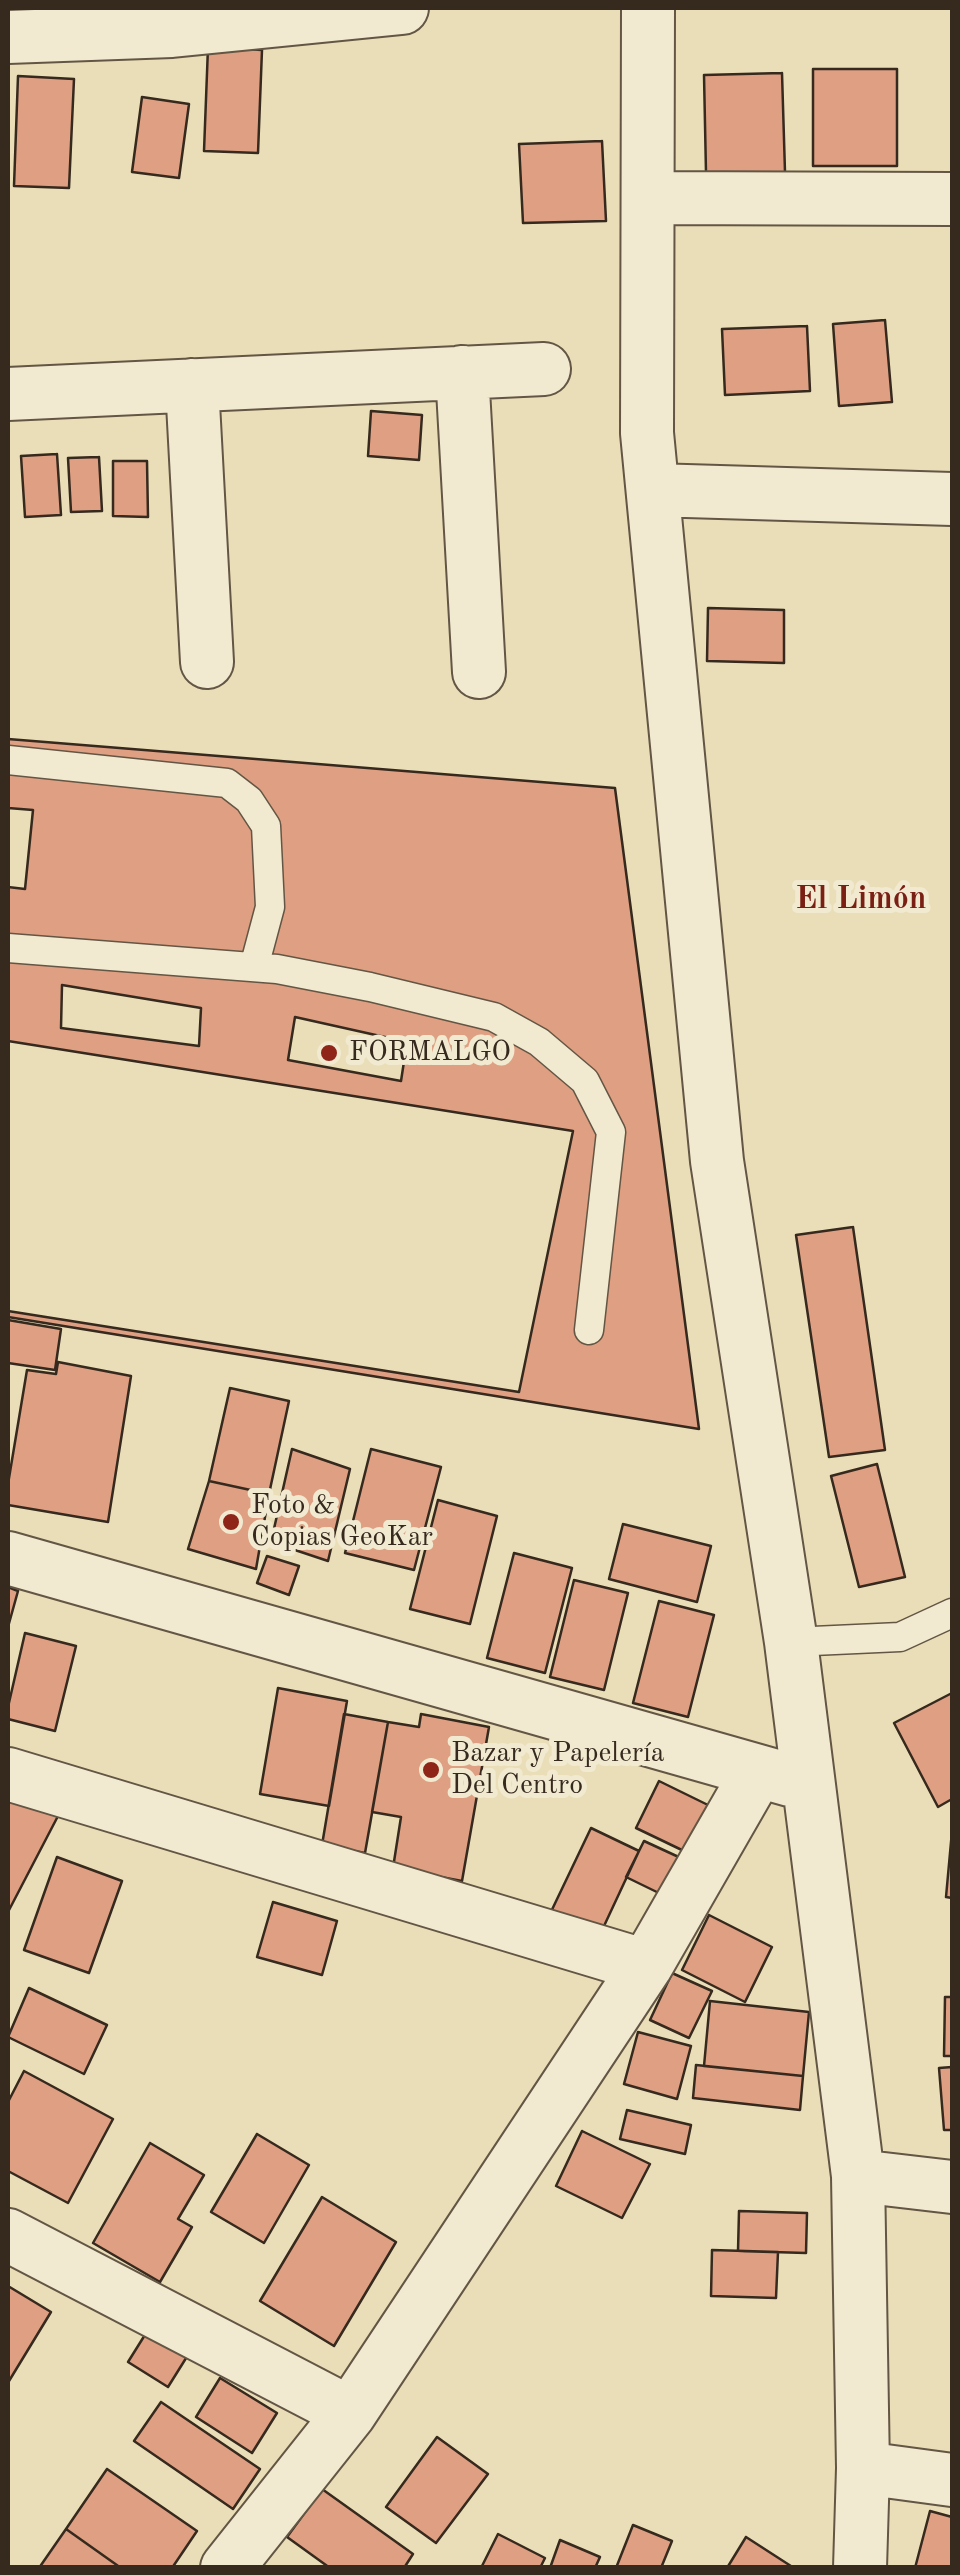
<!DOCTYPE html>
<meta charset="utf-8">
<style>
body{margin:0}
#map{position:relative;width:960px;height:2575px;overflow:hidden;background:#eadeb8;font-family:"Old Standard TT",serif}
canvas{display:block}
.frame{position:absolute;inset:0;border:10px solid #36291d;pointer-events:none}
</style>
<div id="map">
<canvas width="960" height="2575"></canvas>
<div class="frame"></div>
</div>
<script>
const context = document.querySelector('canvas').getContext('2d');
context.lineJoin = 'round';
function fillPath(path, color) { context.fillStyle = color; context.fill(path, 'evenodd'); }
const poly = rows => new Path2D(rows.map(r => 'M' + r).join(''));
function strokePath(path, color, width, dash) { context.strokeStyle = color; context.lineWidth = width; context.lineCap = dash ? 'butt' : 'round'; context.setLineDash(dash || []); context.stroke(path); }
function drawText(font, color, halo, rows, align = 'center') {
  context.font = font + ' "Old Standard TT",serif'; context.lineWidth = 10; context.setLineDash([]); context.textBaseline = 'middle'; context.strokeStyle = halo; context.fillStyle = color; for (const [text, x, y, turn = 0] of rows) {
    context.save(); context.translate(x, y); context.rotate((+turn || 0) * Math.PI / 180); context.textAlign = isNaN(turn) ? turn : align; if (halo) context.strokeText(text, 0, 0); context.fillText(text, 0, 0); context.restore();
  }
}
const building = poly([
 [208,47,262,50,258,153,204,151,208,47],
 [813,69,897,69,897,166,813,166,813,69],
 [782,73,785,172,706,173,704,75,782,73],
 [18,76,74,79,69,188,14,186,18,76],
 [142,97,189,104,179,178,132,172,142,97],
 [602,141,606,221,523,223,519,144,602,141],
 [885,320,892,402,839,406,833,324,885,320],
 [807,326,810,391,725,395,722,329,807,326],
 [371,411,422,415,419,460,368,456,371,411],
 [57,454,61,515,25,517,21,456,57,454],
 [99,457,102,511,71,512,68,458,99,457],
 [113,461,147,461,148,517,113,516,113,461],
 [708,608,784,610,784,663,707,661,708,608],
 [8,739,615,788,699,1429,8,1317,8,739],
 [8,808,33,810,25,889,8,887,8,808],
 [62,985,201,1008,199,1046,61,1028,62,985],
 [295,1017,407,1042,401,1081,288,1060,295,1017],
 [8,1041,573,1131,519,1392,8,1311,8,1041],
 [853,1227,885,1450,829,1457,796,1235,853,1227],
 [8,1320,61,1329,55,1370,8,1363,8,1320],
 [58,1362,131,1376,108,1522,8,1505,8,1484,27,1370,56,1374,58,1362],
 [230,1388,289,1401,269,1494,209,1481,230,1388],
 [292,1449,350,1469,328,1561,271,1542,292,1449],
 [371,1449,441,1467,414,1570,345,1553,371,1449],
 [877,1464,905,1577,859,1587,831,1476,877,1464],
 [209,1481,269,1494,256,1569,188,1549,209,1481],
 [438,1500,497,1516,470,1624,410,1609,438,1500],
 [623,1524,711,1546,697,1602,609,1579,623,1524],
 [514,1553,572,1568,545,1673,487,1658,514,1553],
 [267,1556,299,1566,289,1595,257,1583,267,1556],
 [574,1580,628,1593,604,1690,550,1677,574,1580],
 [8,1587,18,1591,8,1627,8,1587],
 [659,1601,714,1615,688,1717,633,1703,659,1601],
 [25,1633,76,1646,55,1731,8,1719,8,1707,25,1633],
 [278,1688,347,1701,329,1806,260,1794,278,1688],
 [952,1693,952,1799,938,1807,894,1723,952,1693],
 [344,1714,388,1722,365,1853,322,1845,344,1714],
 [421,1714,489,1727,462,1881,393,1868,401,1817,372,1812,388,1722,419,1727,421,1714],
 [659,1781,708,1805,686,1852,636,1828,659,1781],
 [8,1790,58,1816,8,1912,8,1790],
 [591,1828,639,1851,597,1941,548,1918,591,1828],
 [952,1831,952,1898,946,1897,952,1831],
 [644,1841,683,1859,665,1896,626,1877,644,1841],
 [57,1857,122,1881,89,1973,24,1950,57,1857],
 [273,1902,337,1921,322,1975,257,1957,273,1902],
 [709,1915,772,1947,745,2002,682,1970,709,1915],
 [672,1973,712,1991,689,2038,650,2020,672,1973],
 [29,1988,107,2025,84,2074,8,2037,29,1988],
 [945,1997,952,1997,952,2056,944,2056,945,1997],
 [710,2001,809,2012,803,2076,704,2066,710,2001],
 [638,2032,691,2046,677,2099,624,2084,638,2032],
 [696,2065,803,2076,800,2110,693,2098,696,2065],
 [952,2067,952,2130,944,2130,939,2068,952,2067],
 [24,2071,113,2119,68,2203,8,2171,8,2102,24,2071],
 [627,2110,691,2125,685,2154,620,2139,627,2110],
 [582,2131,650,2164,622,2218,556,2186,582,2131],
 [257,2134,309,2165,264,2243,211,2212,257,2134],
 [150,2143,204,2175,178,2219,192,2227,160,2282,93,2243,150,2143],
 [322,2197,396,2242,334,2346,260,2301,322,2197],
 [739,2211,807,2213,806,2253,738,2251,739,2211],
 [712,2250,778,2252,776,2298,711,2296,712,2250],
 [8,2286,51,2312,9,2381,8,2380,8,2286],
 [153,2322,193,2347,168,2387,128,2362,153,2322],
 [220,2378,277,2413,252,2453,196,2417,220,2378],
 [161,2402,260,2469,233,2509,134,2441,161,2402],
 [437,2437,488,2474,436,2543,386,2507,437,2437],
 [107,2469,197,2531,172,2568,121,2568,66,2529,107,2469],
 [322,2489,413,2554,404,2568,330,2568,287,2537,322,2489],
 [930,2511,952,2517,952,2568,915,2568,930,2511],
 [633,2525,672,2541,661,2568,616,2568,633,2525],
 [66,2529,121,2568,39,2568,66,2529],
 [498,2534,545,2558,540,2568,481,2568,498,2534],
 [746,2537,794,2568,727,2568,746,2537],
 [560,2540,600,2557,595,2568,550,2568,560,2540]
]);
fillPath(building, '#de9f82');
strokePath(building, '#36291d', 2.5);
const service = poly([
 [8,760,227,783,249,800,266,826,270,907,254,967],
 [8,948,277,969,370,987,494,1017,539,1042,585,1081,611,1132,589,1330],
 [791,1642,900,1637,952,1613]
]);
const minor = poly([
 [648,8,647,433,717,1161,791,1642,858,2176,863,2468,860,2568],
 [8,37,172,31,402,8],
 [648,198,952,199],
 [462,372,479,672],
 [192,385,207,662],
 [8,394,544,369],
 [653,490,952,499],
 [8,1558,790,1780],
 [8,1774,646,1966],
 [858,2176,952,2187],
 [8,2235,350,2413],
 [863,2468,952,2480],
 [227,2568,350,2413,646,1966,758,1771]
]);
strokePath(service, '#635644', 31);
strokePath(minor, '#635644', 56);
strokePath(service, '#f1ead1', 28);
strokePath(minor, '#f1ead1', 52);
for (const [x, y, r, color] of [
 [329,1053,10,"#8f2418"],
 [231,1522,10,"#8f2418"],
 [431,1770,10,"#8f2418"]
]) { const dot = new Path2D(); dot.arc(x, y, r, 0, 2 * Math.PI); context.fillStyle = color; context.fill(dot); strokePath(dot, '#f1ead1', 4); }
drawText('28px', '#36291d', '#f1ead1', [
 ["FORMALGO",349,1053],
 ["Foto &",251,1506],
 ["Copias GeoKar",251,1538],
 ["Bazar y Papelería",451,1754],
 ["Del Centro",451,1786]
], 'left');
drawText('bold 32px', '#7a1f14', '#f1ead1', [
 ["El Limón",861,900]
]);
</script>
